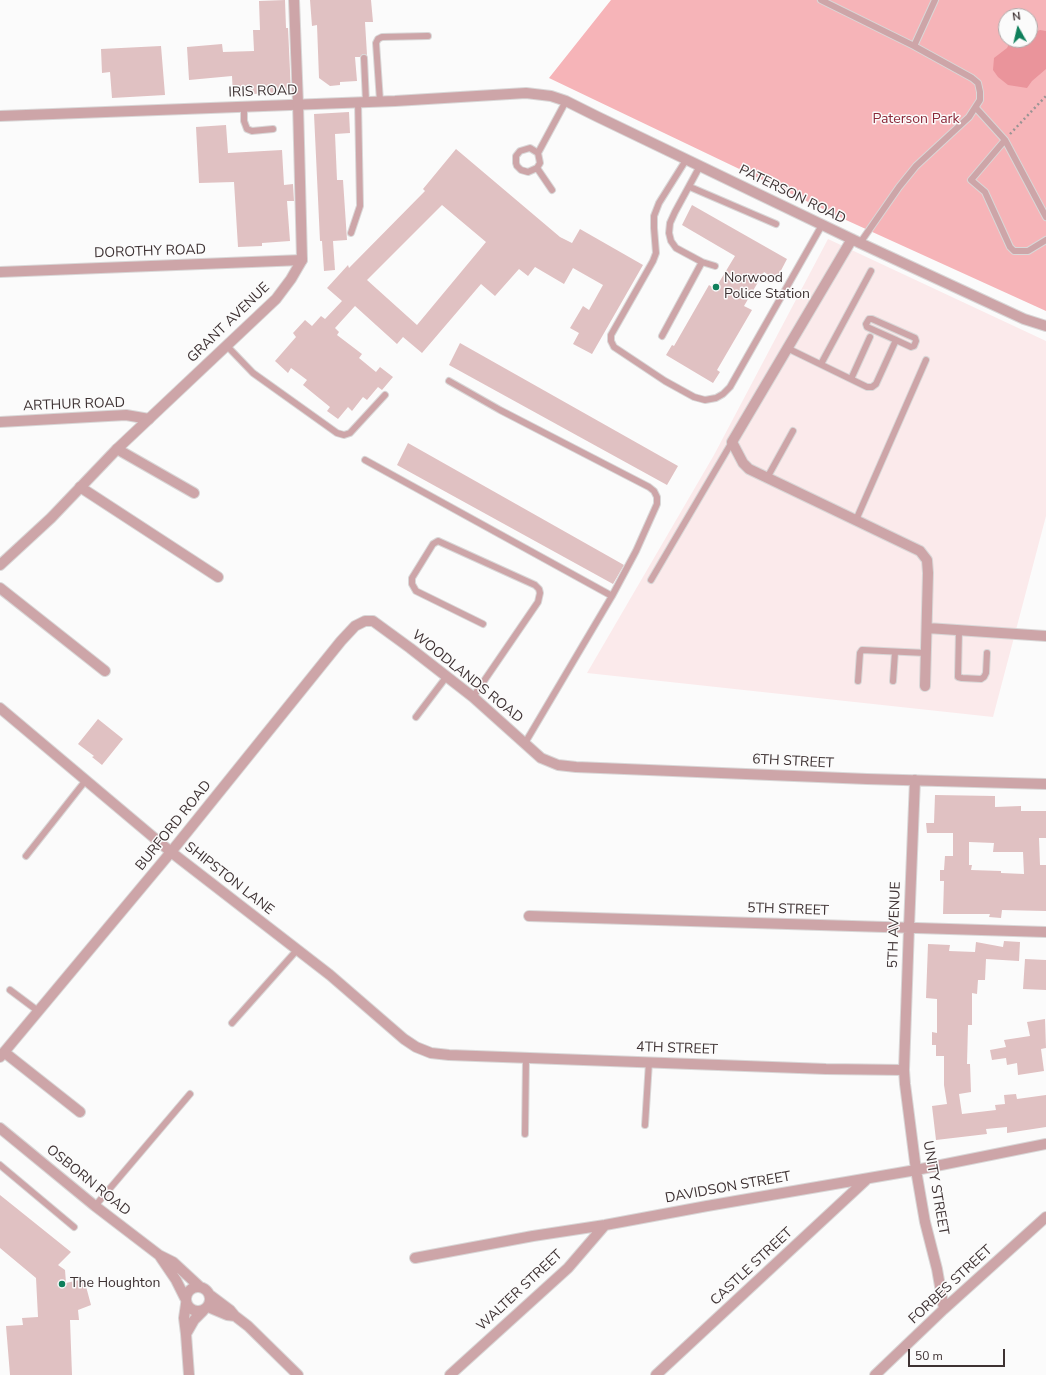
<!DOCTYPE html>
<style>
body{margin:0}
#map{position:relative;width:1046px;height:1375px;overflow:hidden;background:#fbfbfb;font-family:"Nunito Sans",sans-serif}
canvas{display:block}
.north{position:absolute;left:998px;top:8px;width:40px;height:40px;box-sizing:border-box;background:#fbfbfb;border:1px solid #afabab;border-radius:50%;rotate:352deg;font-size:11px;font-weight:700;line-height:16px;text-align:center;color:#3e3233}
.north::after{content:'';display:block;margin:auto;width:14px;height:18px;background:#0f7f5b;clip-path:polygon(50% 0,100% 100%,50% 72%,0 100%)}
.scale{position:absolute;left:908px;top:1349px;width:97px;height:18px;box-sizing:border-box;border:2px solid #3e3233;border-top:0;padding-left:5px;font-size:12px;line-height:14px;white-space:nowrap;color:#3e3233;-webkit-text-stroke:3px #fbfbfb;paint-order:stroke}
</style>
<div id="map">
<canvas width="1046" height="1375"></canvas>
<div class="north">N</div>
<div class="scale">50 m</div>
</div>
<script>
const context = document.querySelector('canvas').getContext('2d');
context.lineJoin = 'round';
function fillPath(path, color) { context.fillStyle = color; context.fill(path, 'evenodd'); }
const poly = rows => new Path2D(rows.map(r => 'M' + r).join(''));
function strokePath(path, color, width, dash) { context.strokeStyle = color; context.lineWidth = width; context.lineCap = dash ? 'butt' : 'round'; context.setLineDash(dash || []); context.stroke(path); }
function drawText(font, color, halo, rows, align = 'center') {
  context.font = font + ' "Nunito Sans",sans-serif'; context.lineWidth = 3; context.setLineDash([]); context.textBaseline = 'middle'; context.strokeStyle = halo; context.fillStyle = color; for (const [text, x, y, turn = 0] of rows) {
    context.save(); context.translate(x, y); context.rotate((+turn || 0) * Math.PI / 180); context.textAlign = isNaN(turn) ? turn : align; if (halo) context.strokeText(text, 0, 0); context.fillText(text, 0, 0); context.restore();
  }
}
fillPath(poly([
 [828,239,1046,341,1046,516,993,717,587,673,714,455]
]), '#fbeaeb');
fillPath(poly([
 [611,0,1046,0,1046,311,846,220,549,78],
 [1006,16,1030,16,1030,40,1006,40]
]), '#f6b4b8');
fillPath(poly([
 [1040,30,1046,31,1046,69,1032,81,1027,88,1008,85,998,77,993,70,994,58,1007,48,1010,42,1016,40,1030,40,1030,34]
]), '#ea949b');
fillPath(poly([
 [285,0,286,28,288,28,291,92,233,95,232,76,189,80,187,47,222,44,223,52,254,51,253,30,260,30,259,1],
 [310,0,371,0,373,22,365,22,367,55,363,54,360,57,355,57,357,81,340,82,340,85,330,86,319,78,317,25,312,26],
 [161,46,165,95,112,98,110,72,102,73,101,49],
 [349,112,350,133,335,134,337,180,343,180,347,240,333,241,335,270,324,271,322,241,320,241,314,114],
 [226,125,228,153,282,150,284,185,293,184,294,201,287,201,290,241,262,243,262,246,238,247,234,182,199,183,196,127],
 [456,149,560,237,572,243,580,229,643,265,592,354,573,344,579,333,570,328,583,306,589,310,603,285,573,268,564,284,535,267,528,276,519,269,495,296,481,284,422,353,403,337,397,344,355,306,335,328,339,332,337,335,362,354,359,358,376,372,380,367,393,377,382,390,378,387,367,400,363,397,352,411,348,407,338,419,327,411,330,407,303,385,307,380,291,368,288,373,275,361,296,337,293,333,305,320,312,326,321,316,325,319,342,301,327,288,348,265,349,268,425,191,423,189],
 [442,205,486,242,417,325,367,280],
 [692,205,787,259,776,280,764,272,744,306,752,310,717,370,720,372,713,383,666,355,672,345,674,346,709,285,715,289,735,256,682,225],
 [460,343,678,466,667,485,449,365],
 [408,443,624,565,613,584,397,465],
 [98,719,123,739,102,765,92,757,94,756,78,744],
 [935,795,995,796,995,807,1021,806,1021,811,1046,811,1046,838,1039,838,1040,865,1046,865,1046,911,1002,910,1001,918,989,917,990,914,943,914,944,881,940,881,940,870,944,870,945,856,953,856,953,833,927,833,926,823,934,823],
 [969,842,994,843,993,852,1023,852,1024,874,1001,873,1001,871,971,870,972,865,969,865],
 [1004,941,1020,942,1019,961,986,959,985,980,978,980,977,994,972,993,972,1025,968,1025,967,1064,970,1064,971,1092,959,1094,962,1114,996,1110,995,1105,1005,1104,1004,1095,1016,1094,1017,1099,1046,1095,1046,1127,1007,1133,1007,1127,986,1129,987,1134,936,1140,932,1106,947,1104,944,1085,944,1056,936,1056,936,1045,932,1045,932,1032,937,1033,937,999,926,998,928,944,950,945,949,951,975,952,976,942,1003,947],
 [1025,959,1046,960,1046,990,1023,989],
 [1045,1019,1046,1048,1041,1049,1044,1071,1018,1075,1017,1063,1007,1065,1006,1058,992,1060,990,1050,1006,1047,1004,1040,1030,1036,1027,1022],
 [0,1195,71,1252,58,1265,65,1270,66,1283,84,1279,91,1305,78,1310,79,1320,70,1320,72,1375,10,1375,6,1326,23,1325,22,1318,38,1317,36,1278,0,1248]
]), '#e0c1c2');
const service = poly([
 [821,0,914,46,972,78,978,83,980,92,980,100,969,117,916,166,899,187,860,243],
 [914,46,935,0],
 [364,58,366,102],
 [380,101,376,43,378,39,382,37,428,36],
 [244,106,244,121,247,129,252,131,273,129],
 [976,108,1005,140,1046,217],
 [1005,140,971,180,985,192,1010,247,1014,251,1028,251,1046,240],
 [538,153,530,148,520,151,516,156,516,163,517,166,521,170,528,172,537,168,540,163,538,153,566,101],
 [686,160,659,203,654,216,654,228,656,253,653,261,611,335,611,341,614,347,665,381,694,397,705,400,716,398,723,394,730,387,822,225],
 [700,166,675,212,670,223,669,233,671,241,676,248,702,262,715,266],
 [537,168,552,190],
 [690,187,776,224],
 [351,233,360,206,358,102],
 [662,336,702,262],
 [227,346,253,373,337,433,344,435,350,433,385,395],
 [787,348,867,387,872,387,876,384,896,340,867,327,866,324,869,319,872,319,915,338,916,341,914,346,911,347,896,340],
 [821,364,871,271],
 [851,379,870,337],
 [449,381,500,410,649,487,654,491,657,497,657,504,636,551,612,596],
 [365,460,612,596,525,743],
 [767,478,793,431],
 [856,520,926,360],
 [651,580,732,442],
 [959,630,958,677,962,678,981,679,984,677,986,673,987,653],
 [858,681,860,653,862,650,926,653],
 [893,681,895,652],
 [473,697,538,602,540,593,539,589,535,585,438,541,433,544,412,578,412,584,416,591,483,624],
 [416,717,447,676],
 [26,856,86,780],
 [10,990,38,1011],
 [232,1023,297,950],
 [645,1125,649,1062],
 [525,1134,526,1058],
 [0,1165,74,1227],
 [95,1206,190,1094]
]);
const minor = poly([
 [0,116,395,101,526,93,551,96,566,101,596,116,860,243,1024,319,1046,326],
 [852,239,732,442,743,463,749,469,920,551,927,560,928,573,925,686],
 [0,272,302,260],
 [0,422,126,415,149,419],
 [117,449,194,493],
 [80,487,218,577],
 [0,588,105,671],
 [927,628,1046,636],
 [0,708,171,852,330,975,404,1039,416,1047,431,1053,449,1055,826,1069,904,1070],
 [915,780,909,927,904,1070,905,1084,916,1170,925,1222,937,1269,944,1309],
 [529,916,1046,932],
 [4,1052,80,1112],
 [0,1057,171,852,341,641,355,626,365,621,373,621,410,648,473,697,541,758,558,765,576,767,867,779,1046,784],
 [415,1258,533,1236,605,1225,707,1206,916,1170,1046,1144],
 [186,1304,184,1318,186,1334,189,1375],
 [186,1334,194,1320,203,1311],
 [450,1375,568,1268,605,1225],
 [656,1375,867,1179],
 [875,1375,944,1309,1046,1217]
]);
const tertiary = poly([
 [0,565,51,518,117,449,276,299,291,279,302,260,298,104,294,0],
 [0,1128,95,1206,159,1255,173,1262,200,1287],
 [159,1255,176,1280,185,1298],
 '186 1299a12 12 0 1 1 24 0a12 12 0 1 1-24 0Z',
 [210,1295,230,1310,235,1316,248,1326,298,1375],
 [208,1307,227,1315,235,1316]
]);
strokePath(service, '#d9d7d7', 8);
strokePath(minor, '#d9d7d7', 12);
strokePath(tertiary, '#d9d7d7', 12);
strokePath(poly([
 [1010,134,1046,96]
]), '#9a9494', 2.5, [2, 3]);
strokePath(service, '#cda5a8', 6);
strokePath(minor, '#cda5a8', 10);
strokePath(tertiary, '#cda5a8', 10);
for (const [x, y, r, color] of [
 [716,287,4,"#0f7f5b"],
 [62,1284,4,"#0f7f5b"]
]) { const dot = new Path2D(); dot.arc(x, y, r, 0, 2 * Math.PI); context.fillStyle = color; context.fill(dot); strokePath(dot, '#fbfbfb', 1.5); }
drawText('14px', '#3e3233', '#fbfbfb', [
 ["IRIS ROAD",263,92,-2],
 ["PATERSON ROAD",792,195,26],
 ["DOROTHY ROAD",150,252,-2],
 ["GRANT AVENUE",229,323,-44],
 ["ARTHUR ROAD",74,405,-2],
 ["WOODLANDS ROAD",467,677,39],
 ["6TH STREET",793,762,3],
 ["BURFORD ROAD",174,826,-51],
 ["SHIPSTON LANE",229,879,38],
 ["5TH STREET",788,910,2],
 ["5TH AVENUE",895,925,-88],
 ["4TH STREET",677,1049,2],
 ["OSBORN ROAD",88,1181,39],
 ["DAVIDSON STREET",728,1188,-10],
 ["UNITY STREET",935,1188,80],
 ["CASTLE STREET",752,1267,-43],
 ["FORBES STREET",951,1285,-43],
 ["WALTER STREET",520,1291,-43]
]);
drawText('14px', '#8b2839', '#fbfbfb', [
 ["Paterson Park",916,120]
]);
drawText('14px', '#3e3233', '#fbfbfb', [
 ["Norwood",724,279],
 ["Police Station",724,295],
 ["The Houghton",70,1284]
], 'left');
</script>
